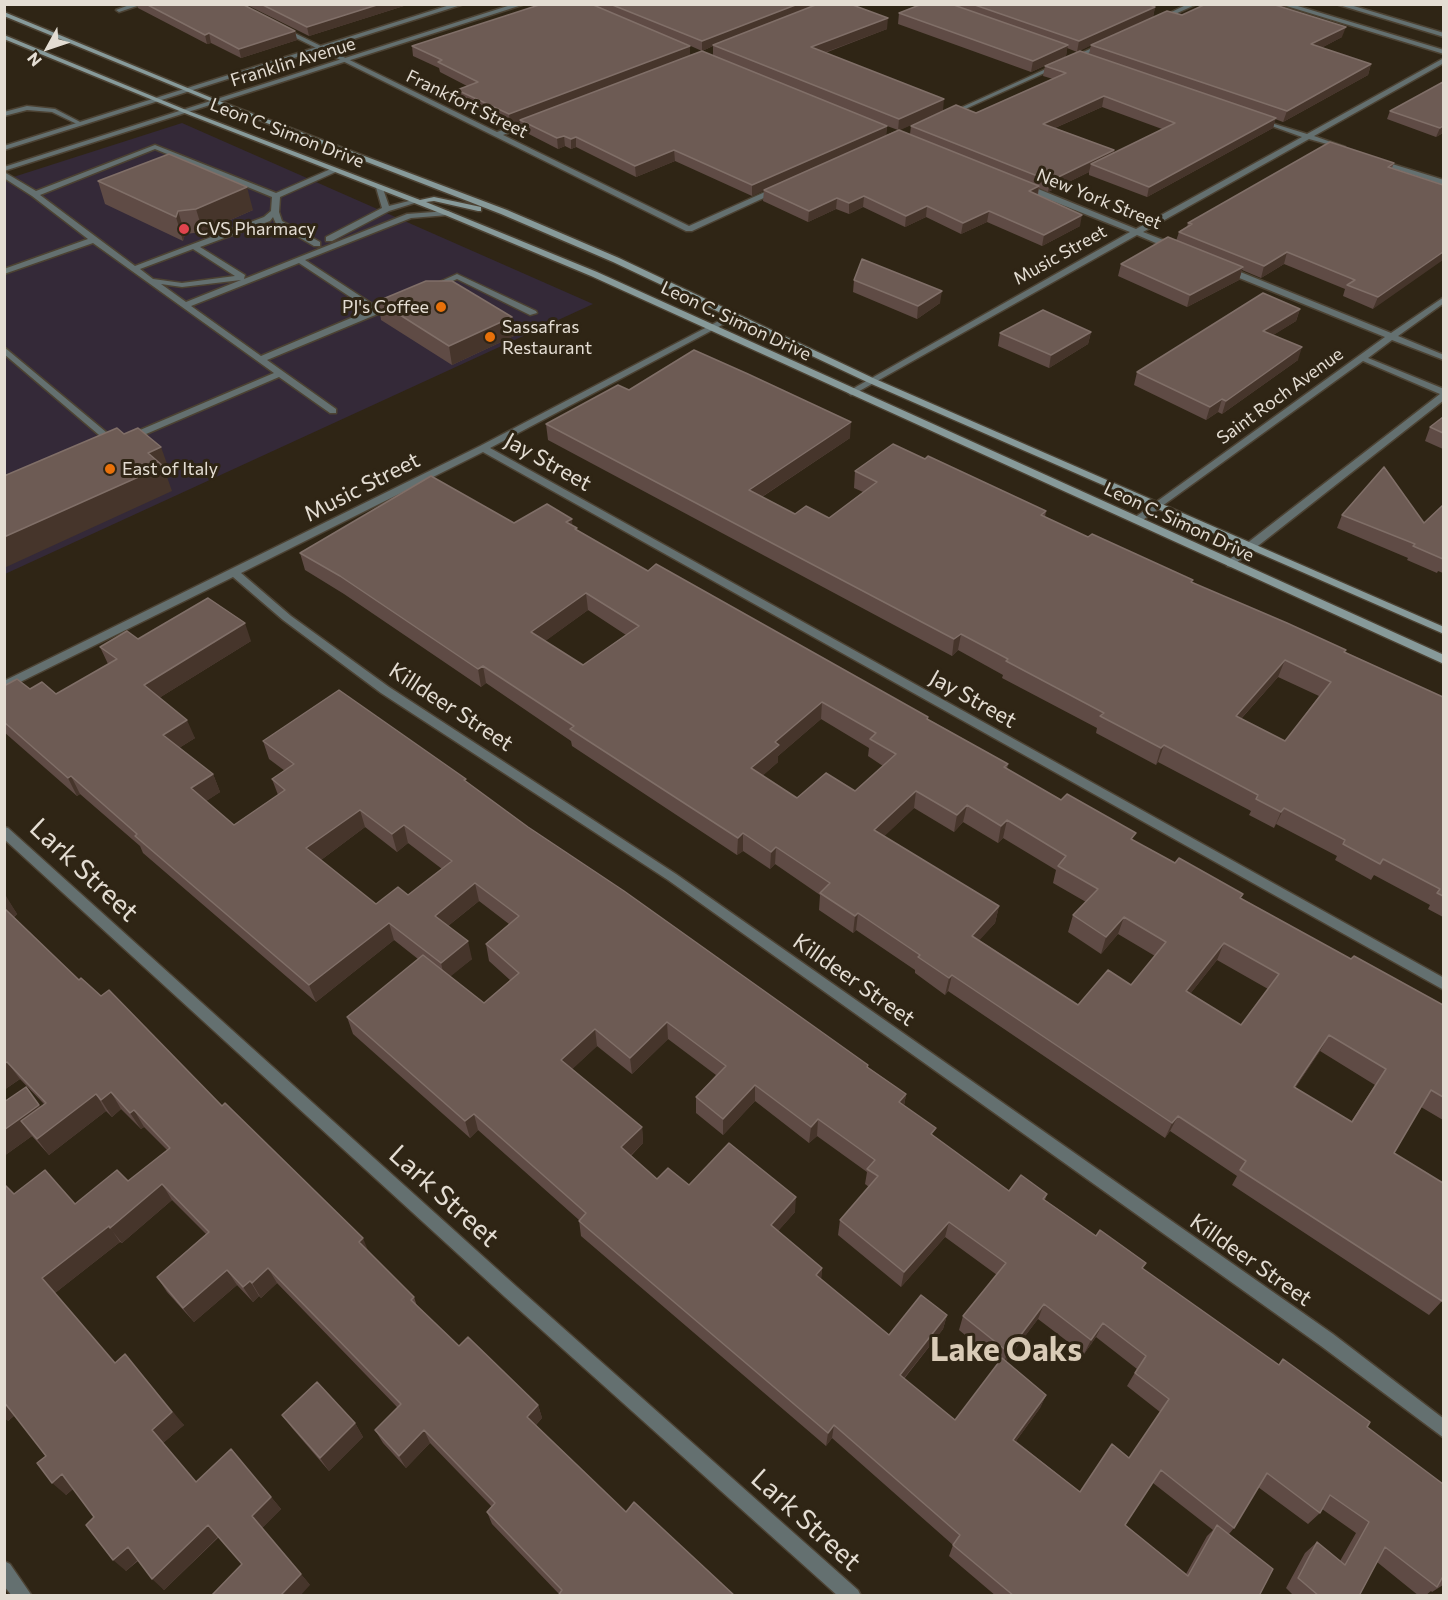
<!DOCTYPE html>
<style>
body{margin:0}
#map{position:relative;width:1448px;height:1600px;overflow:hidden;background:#2f2515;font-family:Commissioner,sans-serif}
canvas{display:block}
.frame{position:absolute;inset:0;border:6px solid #e4ddd3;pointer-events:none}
.north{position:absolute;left:18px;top:18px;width:60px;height:60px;-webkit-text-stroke:4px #2f2515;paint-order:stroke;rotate:230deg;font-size:16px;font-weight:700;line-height:24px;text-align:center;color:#e4ddd3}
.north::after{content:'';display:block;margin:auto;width:21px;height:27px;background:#e4ddd3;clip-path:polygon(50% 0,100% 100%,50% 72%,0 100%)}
</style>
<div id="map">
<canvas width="1448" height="1600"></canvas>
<div class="frame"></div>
<div class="north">N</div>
</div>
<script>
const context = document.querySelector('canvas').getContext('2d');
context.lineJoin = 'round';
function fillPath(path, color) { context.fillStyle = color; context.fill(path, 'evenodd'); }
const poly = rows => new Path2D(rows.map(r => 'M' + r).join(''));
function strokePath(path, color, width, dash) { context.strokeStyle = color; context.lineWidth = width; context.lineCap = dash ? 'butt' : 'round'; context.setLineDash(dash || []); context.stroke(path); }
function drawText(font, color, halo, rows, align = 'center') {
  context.font = font + ' Commissioner,sans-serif'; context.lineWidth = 6; context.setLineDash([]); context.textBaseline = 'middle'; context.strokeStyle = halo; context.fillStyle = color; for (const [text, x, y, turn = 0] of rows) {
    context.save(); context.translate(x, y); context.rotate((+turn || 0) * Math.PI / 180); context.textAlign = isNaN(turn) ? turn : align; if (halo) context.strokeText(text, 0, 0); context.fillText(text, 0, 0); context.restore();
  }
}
fillPath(poly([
 [182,123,593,304,5,574,4,180]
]), '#342938');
const service = poly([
 [27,106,55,109,84,124,79,125,52,112,27,110,4,116,4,112,27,106],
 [155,145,276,193,333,168,340,170,280,197,279,212,282,221,320,242,320,246,314,246,276,224,273,217,270,221,200,247,245,275,244,279,407,214,448,211,452,213,448,215,411,218,305,260,377,307,394,301,398,303,380,313,267,360,336,409,336,413,330,413,279,377,132,440,126,440,126,436,274,373,93,243,4,274,4,269,88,239,32,196,4,178,4,172,36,191,155,145],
 [155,149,272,197,271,211,264,217,135,266,40,195,155,149],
 [193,249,235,276,182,283,153,279,140,269,193,249],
 [299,263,370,310,261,356,191,306,299,263],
 [241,280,186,302,161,284,182,287,241,280],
 [375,184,382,186,389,206,417,199,421,201,389,211,332,241,326,241,326,237,382,208,375,184],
 [457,274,536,311,537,313,530,315,457,279,435,289,428,287,457,274],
 [4,347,118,442,118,446,112,446,4,354,4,347]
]);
const minor = poly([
 [132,4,143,4,119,12,116,10,132,4],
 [1188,4,1197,4,1162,20,1157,19,1188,4],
 [280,28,284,28,497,132,533,119,537,119,537,121,503,135,689,226,774,188,781,190,692,231,686,231,280,30,280,28],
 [1101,44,1106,45,952,115,947,114,1101,44],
 [1444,58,1444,63,1314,136,1345,147,1345,149,1309,139,1143,232,1176,245,1176,249,1170,249,1137,235,854,394,851,395,847,392,1130,232,1020,188,1020,184,1026,184,1136,229,1302,137,1258,121,1258,119,1307,134,1444,58],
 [1376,159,1444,180,1444,185,1376,163,1376,159],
 [1222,267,1228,267,1391,333,1444,297,1444,303,1398,336,1444,355,1444,360,1392,340,1368,358,1444,389,1444,400,1231,567,1227,566,1227,562,1246,544,1440,394,1363,361,1140,522,1134,522,1134,518,1385,337,1222,271,1222,267],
 [732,314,739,316,490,448,1444,978,1444,990,483,452,241,573,291,616,389,687,676,874,1333,1334,1444,1419,1444,1438,1321,1346,668,880,381,693,283,620,233,577,4,690,4,681,480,446,732,314],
 [4,827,8,828,517,1287,858,1590,861,1596,838,1596,505,1297,4,839,4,827],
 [4,1561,10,1564,32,1596,12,1596,4,1586,4,1561]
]);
const tertiary = poly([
 [453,4,464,4,4,150,4,146,453,4],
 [514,4,525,4,4,171,4,167,514,4],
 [1280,4,1291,4,1444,50,1444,54,1280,4],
 [1336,4,1347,4,1444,33,1444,37,1336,4]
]);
const secondary = poly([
 [4,12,219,101,507,210,619,258,873,378,1444,627,1444,634,867,382,613,262,501,214,215,103,4,16,4,12],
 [4,35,186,110,420,200,434,197,481,207,481,211,478,211,434,201,426,202,597,272,1444,655,1444,664,591,276,445,215,182,112,4,39,4,35]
]);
strokePath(service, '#4c4233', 3);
strokePath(minor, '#4c4233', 3);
strokePath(tertiary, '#4c4233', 3);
strokePath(secondary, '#4c4233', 3);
fillPath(service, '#647070');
fillPath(minor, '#647070');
fillPath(tertiary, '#647070');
fillPath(secondary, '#879a9a');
fillPath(poly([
 [137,4,242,4,295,31,297,40,241,58,211,43,207,44,138,8],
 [245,4,410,4,309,36],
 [542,4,850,4,887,29,825,53,943,111,899,130,910,134,911,126,976,113,1053,79,1043,76,1045,66,1089,54,1091,45,1077,52,1067,48,1066,56,1031,72,898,24,899,13,922,4,1146,4,1155,7,1153,17,1182,15,1206,4,1285,4,1284,8,1342,37,1321,48,1371,64,1368,75,1283,122,1275,119,1273,128,1147,197,1089,175,1089,172,1048,192,1039,188,1038,195,1080,226,1042,246,987,222,961,234,926,217,905,227,863,207,849,214,836,209,808,222,763,201,764,190,752,196,675,161,636,177,576,147,571,149,565,146,558,149,521,130,520,121,510,125,458,100,457,90,467,86,440,72,439,68,413,56,412,46],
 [684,43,702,51,690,55],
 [713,46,713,55,702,51],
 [1102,107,1162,129,1114,153,1114,150,1055,128],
 [887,126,898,130,886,135],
 [1443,82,1443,133,1436,137,1387,119,1390,111],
 [1394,163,1392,168,1443,185,1373,309,1343,296,1345,289,1284,264,1261,278,1242,270,1239,280,1187,307,1118,276,1121,264,1176,241,1179,232,1187,227,1188,223],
 [98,181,253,210,203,232,185,234,183,241,105,204],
 [854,280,940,303,917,319,853,292],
 [378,301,512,317,514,336,452,365,381,320],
 [1300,309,1296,321,1273,335,1298,360,1222,414,1218,412,1206,420,1134,385,1137,372],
 [1091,332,1088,344,1049,368,998,346,1000,333],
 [629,390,850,438,762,497,795,514,829,518,863,492,854,488,855,471,925,459,1046,511,1045,517,1088,537,1346,650,1345,652,1443,697,1443,917,1428,909,1430,905,1374,875,1371,880,1335,860,1337,856,1276,824,1274,828,1249,815,1251,811,1158,762,1156,765,1096,733,1097,728,1002,678,1003,675,958,650,952,656,548,440,546,424],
 [1278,677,1319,696,1285,741,1241,719],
 [1443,417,1443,449,1425,441,1430,427],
 [1443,505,1443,573,1438,571,1437,573,1407,560,1408,558,1337,528,1342,515,1424,523],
 [514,523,572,525,577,530,648,571,928,717,928,719,1008,764,1007,769,1133,840,1241,898,1351,959,1443,1005,1443,1120,1421,1107,1394,1153,1442,1301,1429,1315,1232,1185,1237,1176,1170,1131,1165,1138,948,991,945,995,915,973,915,970,856,930,853,933,819,910,820,895,775,864,770,869,743,851,737,855,572,746,571,741,486,683,481,687,344,594,305,570,300,553],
 [588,610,626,635,583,665,545,641],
 [821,719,869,748,868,756,883,766,855,791,797,798,762,776,778,762,778,756],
 [914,808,954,832,963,822,998,843,1003,838,1056,870,1053,883,1086,902,1073,915,1068,932,1101,954,1118,934,1155,956,1131,985,1078,1005,979,940,995,923,999,906,884,836],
 [1217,960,1268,989,1241,1025,1190,994],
 [1320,1051,1375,1085,1351,1122,1295,1088],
 [138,639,251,641,159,698,195,738,179,748,213,774,220,792,206,801,234,825,278,795,272,779,285,771,269,759,263,741,467,782,528,827,906,1094,904,1106,934,1136,1009,1191,1047,1194,1045,1200,1279,1365,1283,1359,1367,1427,1443,1484,1443,1585,1432,1592,1431,1591,1425,1596,1419,1596,1377,1562,1359,1596,1294,1596,1286,1588,1305,1553,1317,1542,1340,1561,1356,1533,1322,1509,1320,1513,1308,1524,1258,1487,1234,1528,1229,1534,1259,1596,996,1596,949,1556,953,1545,832,1438,826,1446,581,1236,579,1220,478,1130,470,1138,353,1034,347,1017,418,959,394,940,316,1002,143,853,140,846,80,794,77,796,4,732,4,686,56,694,108,664,100,647],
 [365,827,397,852,408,843,442,869,408,895,376,904,321,860],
 [479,901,509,924,486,944,489,961,510,980,484,1003,450,976,472,959,448,926],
 [668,1039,716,1075,696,1097,696,1113,723,1135,755,1101,809,1143,817,1136,867,1172,865,1184,869,1187,840,1220,838,1235,901,1287,945,1237,997,1275,963,1316,959,1330,999,1363,955,1420,904,1379,943,1329,947,1315,889,1335,821,1279,822,1268,778,1231,795,1212,689,1185,657,1179,631,1156,643,1143,642,1127,572,1069,597,1046,632,1074],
 [1038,1319,1084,1354,1096,1337,1137,1369,1127,1386,1160,1412,1129,1458,1080,1492,1016,1441,1040,1408,1046,1395,1006,1361],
 [1153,1483,1213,1530,1207,1536,1186,1574,1125,1525],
 [4,894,17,914,14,917,79,980,222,1106,414,1297,417,1306,459,1346,538,1405,542,1418,536,1425,626,1512,559,1594,492,1524,487,1512,492,1507,430,1443,406,1468,383,1443,375,1430,398,1408,277,1283,261,1298,259,1296,253,1302,237,1285,194,1322,167,1292,157,1277,206,1234,172,1200,122,1243,120,1242,55,1293,115,1363,184,1425,163,1443,196,1482,271,1497,281,1509,262,1528,310,1585,242,1564,219,1537,164,1590,138,1561,126,1571,94,1517,73,1489,66,1495,46,1456,15,1415,8,1421,14,1194,75,1204,128,1181,167,1150,144,1127,141,1129,121,1109,112,1117,106,1111,49,1155,32,1136,4,1156,4,1102,40,1107,44,1104,20,1079,4,1090],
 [282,1415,355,1423,363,1437,329,1471,292,1428]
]), '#5f4b45');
fillPath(poly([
 [380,4,410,4,309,36,307,27],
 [798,4,821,4,713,45,713,46,702,51,702,41],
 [1285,4,1284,8,1269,15,1272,5],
 [1155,7,1153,17,1077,52,1079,41],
 [888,18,887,29,810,58,811,47],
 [1346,27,1342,37,1308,55,1311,44],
 [295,31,297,40,241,58,239,49],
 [209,33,211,43,207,44,205,35],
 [1068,45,1066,56,1031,72,1033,61],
 [690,46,690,56,510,125,509,114],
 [1371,64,1368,75,1283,122,1287,111],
 [1104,96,1102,107,1041,134,1043,124],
 [944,99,943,111,898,131,899,119],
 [1276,118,1273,128,1147,197,1149,187],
 [887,126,886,136,752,196,752,185],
 [1443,126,1443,133,1436,137,1440,128],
 [564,136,565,146,558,149,557,138],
 [576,137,576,147,571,149,571,139],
 [674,150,675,161,636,177,635,166],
 [1114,150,1112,161,1091,164,1089,172,1048,192,1050,181],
 [1039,186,1037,197,1029,191],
 [247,187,253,210,203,232,196,209],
 [864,196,863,207,849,214,849,203],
 [837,198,836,209,808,222,809,211],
 [927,206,926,217,905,227,906,216],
 [178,211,185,234,183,241,176,217],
 [989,211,987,222,961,234,963,223],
 [1082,215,1080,226,1042,246,1044,235],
 [1287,252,1284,264,1261,278,1264,266],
 [1443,252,1443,260,1373,309,1378,297],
 [1243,267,1239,280,1187,307,1190,295],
 [942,291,940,303,917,319,918,306],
 [1300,309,1296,321,1259,344,1263,331],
 [512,317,514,336,452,365,449,346],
 [1091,332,1088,344,1049,368,1051,355],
 [1302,347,1298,360,1222,414,1226,401],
 [1222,399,1218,412,1206,420,1210,407],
 [851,422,850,438,748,506,749,490],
 [161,447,170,472,166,474,172,491,4,568,4,537,148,453],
 [572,519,573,536,566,522],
 [586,593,588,610,533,650,531,632],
 [245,623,251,641,151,703,144,685],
 [961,634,958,650,952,656,954,639],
 [1285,660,1278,677,1229,732,1236,716],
 [483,666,486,683,481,687,478,669],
 [822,702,821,719,778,756,778,762,751,786,751,768,775,742],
 [187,720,195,738,171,753,163,735],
 [1164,745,1158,762,1156,765,1161,748],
 [213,774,220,792,199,806,191,788],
 [71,776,80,794,77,796,68,778],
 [916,791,914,808,872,848,874,830],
 [967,805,963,822,954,832,957,815],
 [1284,808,1274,828,1281,812],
 [360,810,365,827,313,866,306,848],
 [1007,820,1003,838,998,843,1001,826],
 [404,825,408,843,397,852,392,834],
 [743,833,743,851,737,855,738,838],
 [776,847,775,864,770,869,771,852],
 [475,883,479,901,439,933,435,916],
 [6,896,17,914,9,920,4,913,4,897],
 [999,906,995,923,969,952,972,936],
 [858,913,856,930,853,933,855,916],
 [1124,917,1118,934,1101,954,1106,937],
 [389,923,394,940,316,1002,309,985],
 [468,941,472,959,445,981,441,963],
 [1224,943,1217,960,1179,1008,1186,991],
 [952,975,948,991,945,995,949,978],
 [667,1022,668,1039,632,1074,630,1058],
 [595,1029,597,1046,564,1077,561,1060],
 [1329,1035,1320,1051,1285,1103,1294,1087],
 [7,1062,20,1079,4,1090,4,1064],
 [755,1085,755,1101,723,1135,723,1119],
 [111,1092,121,1109,112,1117,101,1100],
 [96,1094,106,1111,49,1155,37,1139],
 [906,1094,903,1111,899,1102],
 [39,1105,51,1122,21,1121,32,1136,4,1156,4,1130],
 [134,1110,144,1127,141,1129,130,1113],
 [474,1114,478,1130,470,1138,465,1121],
 [1178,1116,1170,1131,1165,1138,1172,1123],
 [818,1119,817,1136,809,1143,811,1127],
 [642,1127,643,1143,623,1163,621,1147],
 [162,1184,172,1200,122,1243,110,1228],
 [796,1197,795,1212,770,1240,771,1225],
 [949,1222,945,1237,901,1287,904,1272],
 [109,1226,120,1242,55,1293,42,1278],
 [363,1238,369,1253,359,1242],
 [268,1268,277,1283,261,1298,252,1283],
 [822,1268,821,1282,816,1275],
 [227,1270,237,1285,194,1322,183,1308],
 [250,1281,259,1296,253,1302,243,1287],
 [1044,1304,1038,1319,1002,1366,1008,1352],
 [947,1315,943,1329,896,1388,900,1375],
 [1103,1323,1096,1337,1084,1354,1091,1340],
 [125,1354,184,1425,163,1443,207,1495,152,1430],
 [1046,1395,1040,1408,1008,1452,1013,1440],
 [4,1401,17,1413,8,1421,4,1418],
 [538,1405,542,1418,531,1430,527,1417],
 [355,1423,363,1437,329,1471,320,1458],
 [834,1425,832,1438,826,1446,828,1433],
 [424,1430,430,1443,406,1468,399,1456],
 [62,1474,75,1487,66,1495,52,1483],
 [271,1497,281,1509,262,1528,252,1516],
 [208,1525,219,1536,164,1590,152,1579],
 [128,1547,140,1558,126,1571,113,1560],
 [301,1574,310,1585,300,1596,282,1596,281,1595]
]), '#46352b');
const building = poly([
 [146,4,242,4,295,31,239,49,209,33,205,35,146,4],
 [261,4,380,4,307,27,261,4],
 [542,4,591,4,690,46,509,114,457,90,478,82,438,62,442,60,412,46,542,4],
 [610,4,798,4,702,41,610,4],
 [818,4,850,4,888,18,811,47,944,99,899,119,713,45,818,4],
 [922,4,951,4,1068,45,1033,61,899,13,922,4],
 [972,4,1146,4,1155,7,1079,41,972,4],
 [1206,4,1272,4,1346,27,1311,44,1371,64,1287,111,1091,45,1167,11,1182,15,1206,4],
 [702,51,887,126,752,185,674,150,635,166,576,137,571,139,564,136,557,138,520,120,702,51],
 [1080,51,1276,118,1149,187,1091,164,1175,123,1104,96,1043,124,1114,150,1050,181,911,126,956,105,976,113,1066,73,1045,66,1080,51],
 [1443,82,1443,126,1440,128,1390,111,1443,82],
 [899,130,1039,186,1029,191,1082,215,1044,235,989,211,963,223,927,206,906,216,864,196,849,203,837,198,809,211,764,190,899,130],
 [1330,142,1394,163,1388,167,1443,185,1443,252,1378,297,1347,285,1355,280,1287,252,1264,266,1179,232,1192,224,1188,223,1330,142],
 [169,154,247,187,196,209,178,211,176,217,98,181,169,154],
 [1168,237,1243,267,1190,295,1121,264,1168,237],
 [862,259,942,291,918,306,854,280,862,259],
 [426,281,452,281,512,317,449,346,378,301,426,281],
 [1263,293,1300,309,1263,331,1302,347,1226,401,1222,399,1210,407,1137,372,1263,293],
 [1043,310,1091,332,1051,355,1000,333,1043,310],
 [694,350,748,374,851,422,749,490,795,514,806,506,829,518,877,482,855,471,893,444,925,459,928,456,1046,511,1041,515,1088,537,1092,534,1193,580,1191,582,1287,623,1346,650,1344,652,1443,697,1443,896,1437,893,1440,889,1383,859,1380,864,1343,844,1345,840,1284,808,1281,812,1256,799,1258,795,1164,745,1161,748,1100,716,1104,713,1006,661,1008,659,961,634,954,639,546,424,618,385,629,390,694,350],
 [1285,660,1331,682,1285,741,1236,716,1285,660],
 [1443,417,1443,433,1430,427,1443,417],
 [117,428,124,434,138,428,161,447,148,453,163,466,4,537,4,476,117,428],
 [1384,467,1424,523,1443,505,1443,559,1413,546,1415,544,1342,515,1384,467],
 [431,476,514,523,547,504,572,519,566,522,577,528,575,529,648,571,656,564,928,717,927,719,1008,764,1004,767,1061,800,1067,794,1136,833,1131,839,1175,863,1179,858,1243,894,1240,898,1351,959,1354,956,1443,1005,1443,1097,1431,1090,1394,1153,1443,1183,1443,1298,1442,1301,1240,1170,1246,1161,1178,1116,1172,1123,952,975,949,978,918,957,920,955,858,913,855,916,820,893,830,883,776,847,771,852,743,833,738,838,570,729,574,726,483,666,478,669,340,576,300,553,431,476],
 [586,593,639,626,583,665,531,632,586,593],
 [822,702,876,733,870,739,896,754,855,791,826,773,797,798,751,768,779,745,775,742,822,702],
 [916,791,957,815,967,805,1001,826,1007,820,1066,856,1058,866,1098,889,1073,915,1106,937,1124,917,1166,942,1131,985,1108,970,1078,1005,972,936,999,906,874,830,916,791],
 [1224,943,1279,974,1241,1025,1186,991,1224,943],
 [1329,1035,1386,1069,1352,1122,1294,1087,1329,1035],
 [208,598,245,623,144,685,187,720,163,735,213,774,191,788,234,825,285,790,272,779,294,764,263,741,339,690,466,779,464,780,528,827,624,891,868,1065,867,1067,906,1094,899,1102,936,1128,931,1134,1009,1191,1021,1175,1047,1194,1043,1199,1096,1236,1100,1230,1146,1263,1142,1268,1279,1365,1283,1359,1370,1422,1367,1427,1443,1484,1443,1579,1442,1578,1437,1587,1385,1547,1359,1596,1319,1596,1298,1578,1317,1542,1345,1565,1369,1522,1330,1495,1320,1513,1267,1473,1234,1528,1161,1470,1125,1525,1188,1576,1217,1525,1273,1569,1259,1596,1014,1596,953,1545,960,1535,834,1425,828,1433,579,1221,586,1213,474,1114,465,1121,347,1017,423,955,484,1003,519,973,486,944,519,916,475,883,435,916,468,941,441,963,389,923,309,985,135,836,137,834,71,776,68,778,4,722,4,686,17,679,30,689,42,682,56,694,117,659,100,647,127,631,138,639,208,598],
 [360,810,392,834,404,825,452,861,408,895,398,887,376,904,306,848,360,810],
 [667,1022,726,1066,696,1097,723,1119,755,1085,811,1127,818,1119,875,1160,867,1169,878,1176,840,1220,904,1272,949,1222,1006,1263,963,1316,1008,1352,1044,1304,1091,1340,1103,1323,1146,1356,1135,1373,1169,1399,1129,1458,1112,1444,1080,1492,1013,1440,1046,1395,1002,1358,955,1420,900,1375,947,1315,921,1295,889,1335,816,1275,822,1268,771,1225,796,1197,729,1143,689,1185,668,1168,657,1179,621,1147,642,1127,561,1060,595,1029,630,1058,667,1022],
 [4,908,79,980,81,978,101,996,109,990,222,1106,225,1103,363,1238,359,1242,414,1297,411,1300,459,1346,468,1337,538,1405,527,1417,626,1512,634,1502,735,1596,558,1596,562,1590,487,1512,495,1503,424,1430,399,1456,375,1430,401,1404,268,1268,252,1283,250,1281,243,1287,227,1270,183,1308,157,1277,209,1232,162,1184,110,1228,109,1226,42,1278,115,1363,125,1354,172,1412,152,1430,196,1482,231,1449,271,1497,252,1516,301,1574,281,1595,282,1596,211,1596,242,1564,208,1525,152,1579,128,1547,113,1560,86,1525,94,1517,62,1474,52,1483,37,1463,46,1456,4,1402,4,1184,14,1194,45,1170,75,1204,117,1170,128,1181,170,1148,134,1110,130,1113,111,1092,101,1100,96,1094,37,1139,21,1121,46,1103,7,1062,4,1064,4,908],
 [26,1087,39,1105,4,1130,4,1102,26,1087],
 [317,1382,355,1423,320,1458,282,1415,317,1382]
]);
fillPath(building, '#6d5b54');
strokePath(building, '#806f68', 1.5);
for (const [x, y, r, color] of [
 [184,229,6,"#e0444e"],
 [441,307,6,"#e8710a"],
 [490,337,6,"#e8710a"],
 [110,469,6,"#e8710a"]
]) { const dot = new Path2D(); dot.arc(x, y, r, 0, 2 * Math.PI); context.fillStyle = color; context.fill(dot); strokePath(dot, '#2f2515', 2); }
drawText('18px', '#e4ddd3', '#2f2515', [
 ["Franklin Avenue",293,62,-17],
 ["Frankfort Street",467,104,26],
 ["Leon C. Simon Drive",287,133,21],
 ["New York Street",1099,199,22],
 ["Music Street",1060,255,-29],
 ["Leon C. Simon Drive",736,321,25],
 ["Saint Roch Avenue",1280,396,-36],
 ["Leon C. Simon Drive",1179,522,25]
]);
drawText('18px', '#e4ddd3', '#2f2515', [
 ["CVS Pharmacy",196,229],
 ["PJ's Coffee",429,307,"right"],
 ["Sassafras",502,327],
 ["Restaurant",502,348],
 ["East of Italy",122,469]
], 'left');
drawText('22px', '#e4ddd3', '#2f2515', [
 ["Jay Street",548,462,29],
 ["Music Street",362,487,-27],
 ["Jay Street",973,699,29],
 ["Killdeer Street",451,707,33],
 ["Killdeer Street",854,980,35],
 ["Killdeer Street",1251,1260,35]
]);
drawText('27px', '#e4ddd3', '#2f2515', [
 ["Lark Street",84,870,43],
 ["Lark Street",444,1196,42],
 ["Lark Street",806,1520,42]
]);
drawText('bold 32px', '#d9cbb7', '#2f2515', [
 ["Lake Oaks",1006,1350]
]);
</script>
